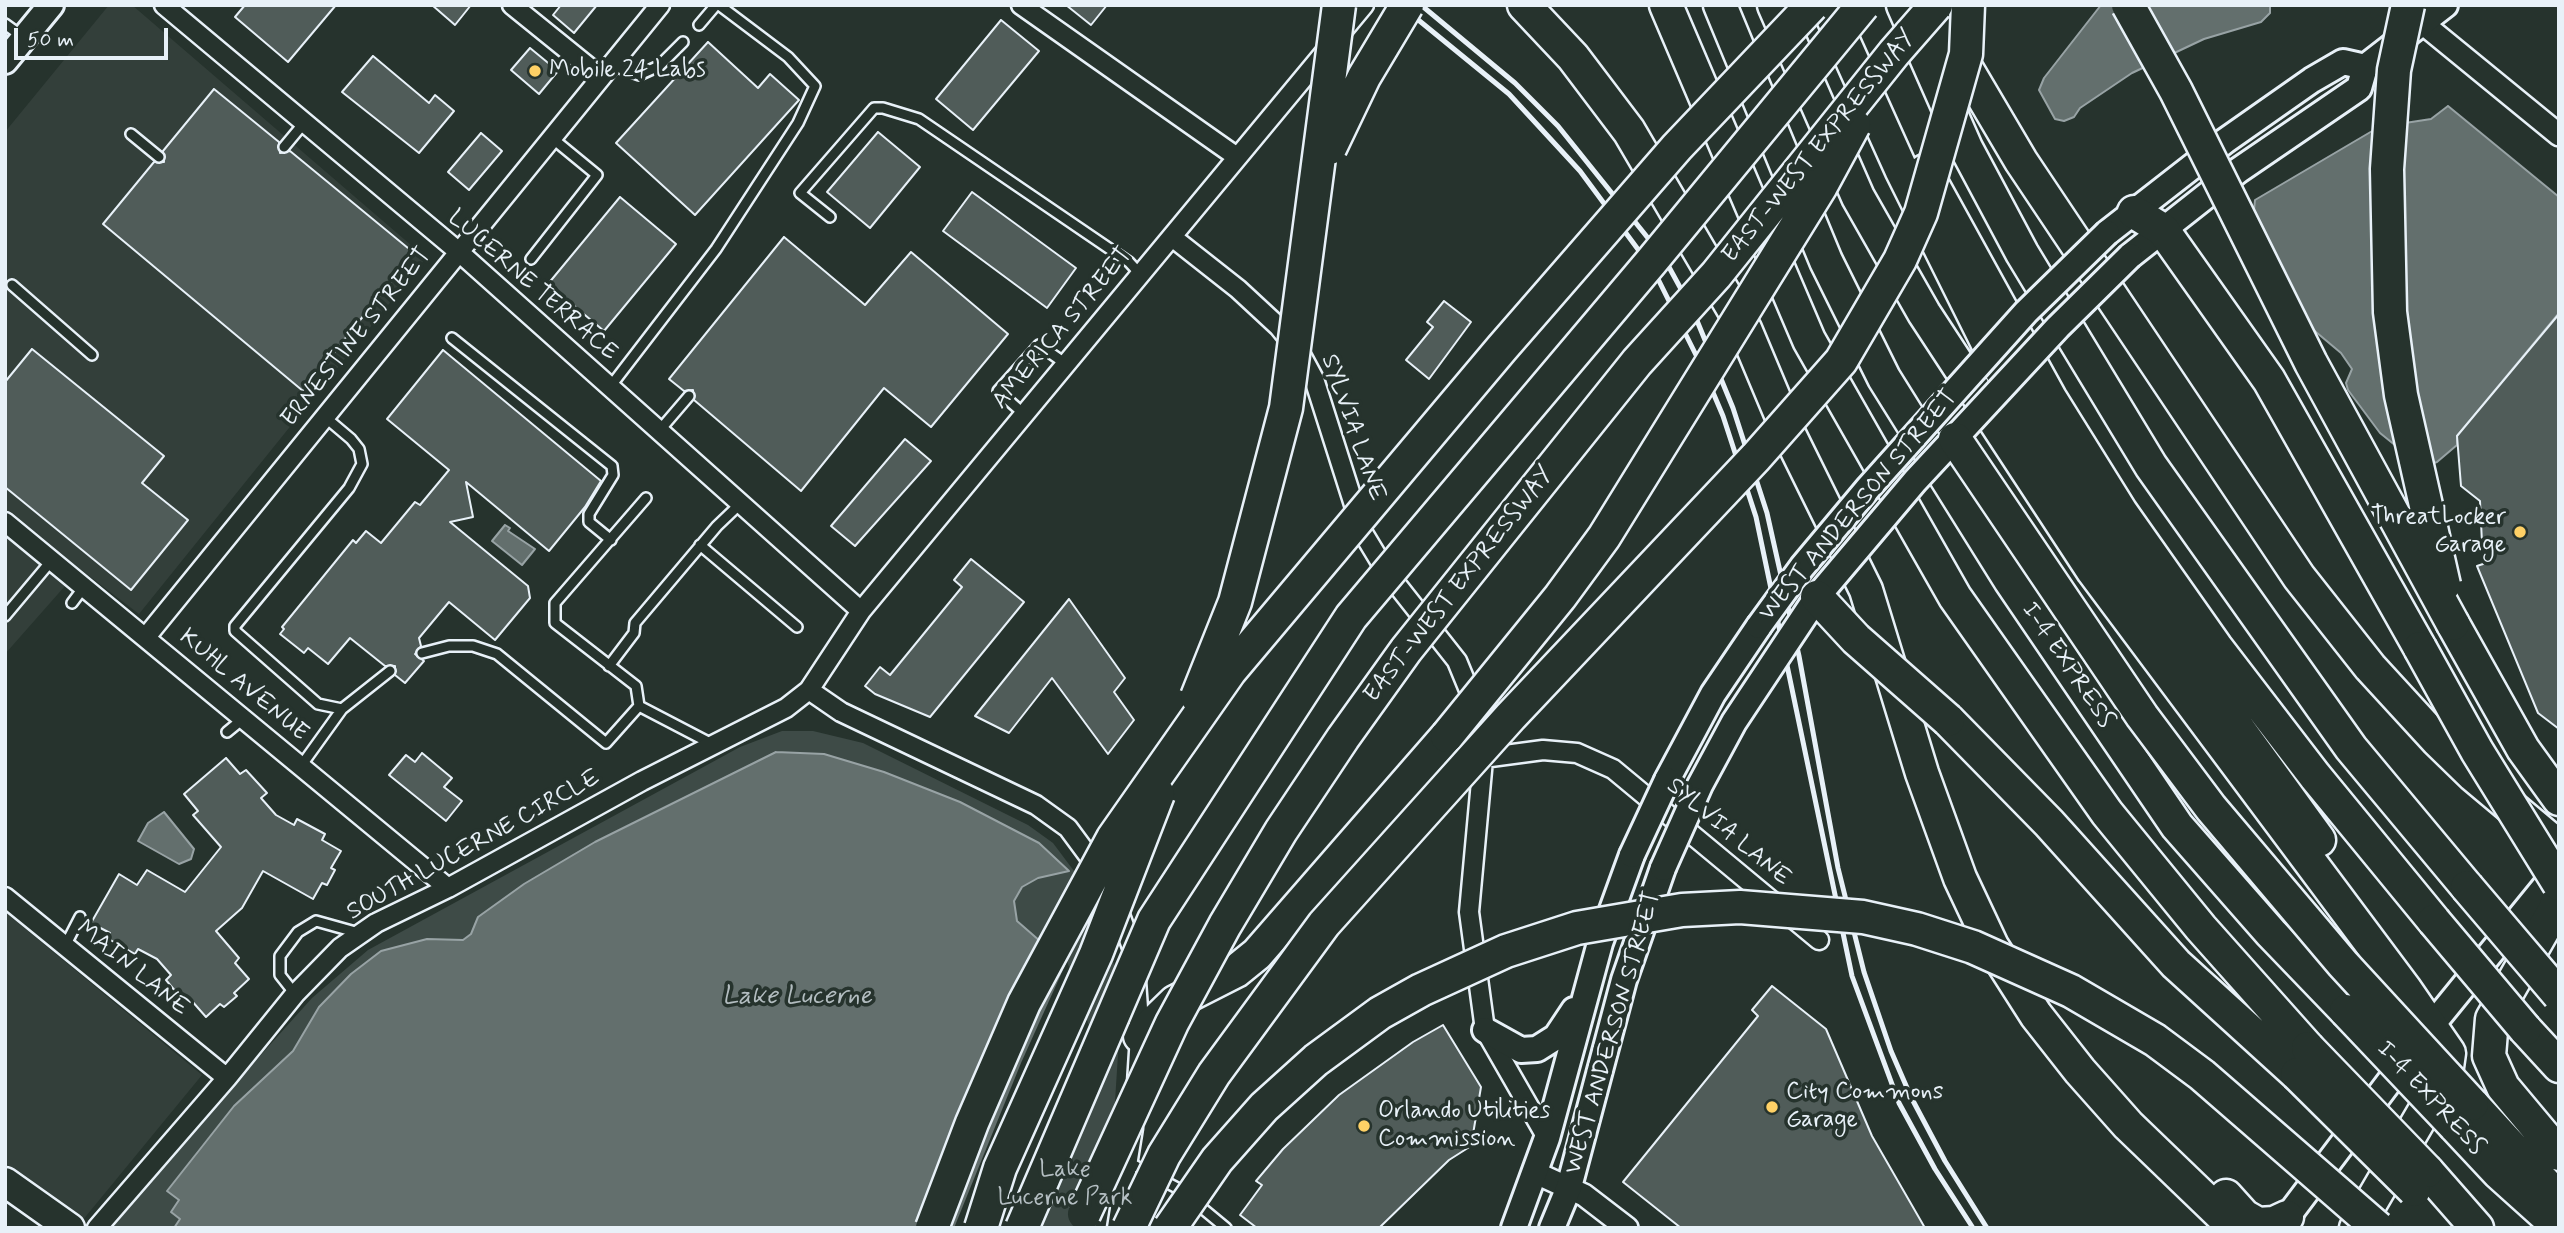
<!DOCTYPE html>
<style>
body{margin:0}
#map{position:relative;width:2564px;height:1233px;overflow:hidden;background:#26332d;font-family:Mynerve,sans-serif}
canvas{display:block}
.frame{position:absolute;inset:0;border:7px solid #e8f1f8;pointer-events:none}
.scale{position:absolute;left:14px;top:28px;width:154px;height:32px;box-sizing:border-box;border:4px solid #e8f1f8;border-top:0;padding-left:9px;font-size:21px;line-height:24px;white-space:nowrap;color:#e8f1f8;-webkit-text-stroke:5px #26332d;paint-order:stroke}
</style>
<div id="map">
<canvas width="2564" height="1233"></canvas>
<div class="frame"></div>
<div class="scale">50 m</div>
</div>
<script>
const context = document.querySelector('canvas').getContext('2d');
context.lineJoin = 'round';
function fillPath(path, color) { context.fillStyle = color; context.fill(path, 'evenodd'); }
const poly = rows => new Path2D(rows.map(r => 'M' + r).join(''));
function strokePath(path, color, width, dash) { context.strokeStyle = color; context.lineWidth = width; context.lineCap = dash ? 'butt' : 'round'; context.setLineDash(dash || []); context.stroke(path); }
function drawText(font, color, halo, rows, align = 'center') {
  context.font = font + ' Mynerve,sans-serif'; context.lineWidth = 7; context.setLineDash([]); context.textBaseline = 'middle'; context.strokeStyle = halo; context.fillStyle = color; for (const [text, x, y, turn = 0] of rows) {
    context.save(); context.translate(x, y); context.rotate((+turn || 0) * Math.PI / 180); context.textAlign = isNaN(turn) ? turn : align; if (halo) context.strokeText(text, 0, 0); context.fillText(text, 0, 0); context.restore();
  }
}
fillPath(poly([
 [109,5,132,5,426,258,139,614,80,569,5,654,5,132],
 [5,912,202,1075,82,1221,5,1163]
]), '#333f3a');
fillPath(poly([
 [782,731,813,731,863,743,1028,825,1053,843,1077,875,1099,917,1116,971,1121,1008,1110,1179,1095,1228,1003,1228,1064,962,1017,921,1014,901,1022,887,1038,878,1068,871,1039,843,960,802,884,772,824,754,478,917,471,935,463,940,450,941,319,1007,293,1051,234,1106,195,1154,179,1200,180,1219,174,1228,112,1228,188,1136,312,998,368,950,740,747]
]), '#3e4b47');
const water = poly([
 [2101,5,2270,5,2270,13,2261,22,2204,39,2132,73,2080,108,2074,117,2064,121,2055,119,2039,90,2044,78,2101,5],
 [2448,106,2559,197,2559,313,2457,436,2457,445,2437,462,2422,467,2380,433,2348,390,2346,383,2352,369,2341,353,2310,327,2253,220,2255,200,2379,127,2431,119,2448,106],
 [505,525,510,528,508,531,535,549,522,565,492,541,505,525],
 [776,752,824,754,884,772,960,802,1039,843,1069,871,1038,878,1022,887,1014,901,1017,921,1064,962,1088,1033,1003,1228,174,1228,180,1219,171,1212,179,1200,167,1191,234,1106,293,1051,319,1007,351,974,381,951,427,939,463,940,471,934,478,917,524,884,595,842,776,752],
 [164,812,194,849,191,859,179,864,138,841,148,823,164,812]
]);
fillPath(water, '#636f6d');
strokePath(water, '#98a3a5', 2);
fillPath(poly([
 [1067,961,1091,1032,1006,1228,954,1228,1021,1063]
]), '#26332d');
const building = poly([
 [245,5,336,5,288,62,235,17,245,5],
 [432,5,471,5,455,25,432,5],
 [561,5,597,5,574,33,553,15,561,5],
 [1066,5,1107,5,1091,25,1066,5],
 [1001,20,1039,51,973,130,936,99,1001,20],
 [708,42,758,88,770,74,799,100,695,215,616,143,708,42],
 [530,48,558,71,539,94,511,70,530,48],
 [373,56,429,103,435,95,454,111,419,153,342,92,373,56],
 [214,89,279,142,280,153,290,151,414,253,303,391,103,224,154,162,164,162,163,151,214,89],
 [878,132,920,167,870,228,827,192,878,132],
 [481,133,502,151,469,190,448,172,481,133],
 [972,192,1076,268,1047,308,943,231,972,192],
 [620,197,676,244,604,331,548,284,620,197],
 [784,237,865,305,911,252,1008,334,931,427,884,388,801,491,694,400,693,390,684,391,669,379,784,237],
 [1444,301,1471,322,1429,379,1406,360,1433,327,1427,322,1444,301],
 [2559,314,2559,729,2538,713,2477,566,2483,564,2480,501,2461,486,2457,436,2559,314],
 [32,349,164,456,142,483,188,520,131,590,5,487,5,382,32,349],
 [443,350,601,481,585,507,549,551,466,482,473,517,450,522,528,586,530,598,495,640,449,602,419,638,421,646,415,654,424,661,405,683,395,675,395,666,385,666,350,638,328,664,308,648,304,653,280,634,284,629,282,627,353,540,356,543,366,531,381,543,415,502,420,505,449,470,387,419,443,350],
 [905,439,931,461,855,546,831,526,905,439],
 [971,559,1024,602,930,717,875,694,865,686,880,667,890,675,962,587,954,580,971,559],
 [1069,599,1125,678,1114,692,1134,720,1108,754,1052,678,1009,733,975,716,1069,599],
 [422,753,452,778,444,787,462,801,446,821,389,775,406,755,415,762,422,753],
 [226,758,240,774,246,770,267,793,261,798,276,815,294,825,297,819,325,834,322,840,341,851,331,868,335,870,327,885,322,883,313,899,263,871,242,908,216,931,239,958,235,963,249,979,234,993,237,996,224,1007,220,1004,206,1017,191,1000,186,1004,166,980,171,975,157,959,138,949,135,954,107,938,110,933,91,923,119,874,137,885,147,870,185,892,221,847,193,815,198,811,184,794,226,758],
 [1772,986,1826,1029,1872,1136,1925,1228,1681,1228,1623,1182,1758,1016,1752,1010,1772,986],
 [1443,1025,1481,1087,1471,1146,1449,1160,1379,1228,1257,1228,1240,1215,1262,1185,1256,1181,1283,1149,1339,1095,1413,1042,1443,1025]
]);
fillPath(building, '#505c59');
strokePath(building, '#e8f1f8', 2);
const service = poly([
 [5,24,23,37],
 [699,25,716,5],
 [611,65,639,75,659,66,683,42],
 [131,134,159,157],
 [284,147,304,123],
 [830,217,800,193,874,108,883,108,919,119,1129,262,1141,275],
 [531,259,597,175,552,138],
 [12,285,92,355],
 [452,338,612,466,613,475,589,514,589,522,611,540],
 [610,387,716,249,798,123,815,86,788,57,719,5],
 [1024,414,998,391,1039,345,1066,364],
 [325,417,351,439,359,449,362,464,349,488,235,626,235,631,318,704,342,709],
 [659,431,689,396],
 [700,545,797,627],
 [72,603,84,587],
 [5,616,52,560],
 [422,653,449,646,473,646,497,654,606,743,639,706,712,744],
 [609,666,634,633,635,623,717,526,740,504],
 [639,706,636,686,555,623,555,603,646,498],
 [227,732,244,718],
 [301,766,342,709,390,671],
 [65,946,80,917],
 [295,994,280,975,280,956,298,932,316,921,359,933],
 [1128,1162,1179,1189,1226,1228]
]);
const minor = poly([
 [164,5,459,252,861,611],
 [512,5,601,77],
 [1021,5,1237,157],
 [1172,237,1238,289,1279,327,1300,353,1314,379,1363,533,1386,571,1457,661,1478,712,1484,749,1469,912,1485,1030,1547,1138],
 [5,522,448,888],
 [146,637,660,5],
 [809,690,841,712,1036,805,1068,828,1099,870],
 [1483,758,1543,750,1577,753,1613,769,1819,940],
 [5,897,227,1078],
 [1116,904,1134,953,1140,1036,1137,1083],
 [97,1228,227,1078,295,994,340,948,376,923,448,888,642,781,786,708,809,690,861,611,1364,5],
 [1117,1228,1133,1128]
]);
const tertiary = poly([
 [2410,13,2559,135],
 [1536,1173,1584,1195,1627,1228]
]);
const secondary = poly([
 [5,61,51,5],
 [2107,233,2225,141,2312,80,2343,62,2365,67],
 [2130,256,2239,170,2359,88,2365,67,2445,5],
 [1667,780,1713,694,1759,626],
 [1485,1030,1521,1050,1537,1049,1556,1037,1574,1010],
 [1514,1228,1547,1138,1600,943,1632,855],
 [1552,1228,1569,1187,1624,980,1663,868],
 [2279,1228,2432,1025,2559,869]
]);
const primary = poly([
 [5,1182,70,1228]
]);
const motorway = poly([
 [1524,5,1573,57,1629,131,1745,329,1790,436,1866,590,1922,773,1960,878,1992,946,2036,1015,2080,1071,2128,1125,2235,1228],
 [1666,5,1809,340,1955,597,2107,813,2201,928,2308,1048],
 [1720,5,1826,261,1884,378,2010,580,2177,826,2271,933,2346,1011],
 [1774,5,1858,197,1924,313,2093,571,2405,989,2449,1053,2446,1074,2356,1228],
 [1827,5,1901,169,2015,398,2110,552,2319,840],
 [1903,5,1966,148,2022,253,2151,466,2351,748,2467,887],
 [1929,5,2021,161,2299,577,2370,667,2437,740,2473,775,2559,847],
 [1925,171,2050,398,2121,512,2216,647,2315,776,2434,921],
 [2134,212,2163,230,2269,380,2420,648],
 [2453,624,2523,749,2559,799],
 [1948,720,2049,823,2176,964,2297,1074],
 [2559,896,2555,909,2492,1019,2489,1056,2503,1087,2559,1154],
 [2525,1029,2559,1066],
 [1140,1036,1175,1002,1236,971,1257,954,1447,736],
 [2472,1104,2559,1199],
 [2455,1126,2499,1173,2559,1227],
 [2427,1171,2477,1228],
 [2226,1196,2244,1216,2258,1224,2274,1223,2287,1217]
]);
strokePath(service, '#e8f1f8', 14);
strokePath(minor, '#e8f1f8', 23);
strokePath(tertiary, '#e8f1f8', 26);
strokePath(secondary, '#e8f1f8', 30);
strokePath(primary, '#e8f1f8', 33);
strokePath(motorway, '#e8f1f8', 37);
strokePath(service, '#26332d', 9);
strokePath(minor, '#26332d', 18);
strokePath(tertiary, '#26332d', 21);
strokePath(secondary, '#26332d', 24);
strokePath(primary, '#26332d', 28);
strokePath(motorway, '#26332d', 32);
strokePath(poly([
 [1400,5,1509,94,1580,171,1654,271,1703,369,1723,416,1756,517,1852,976,1899,1103,1935,1169,1973,1228],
 [1421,5,1515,83,1558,126,1664,258,1693,311,1733,408,1767,513,1799,656,1838,868,1864,972,1891,1051,1911,1097,1945,1161,1987,1228]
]), '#e8f1f8', 5);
const secondaryBridge = poly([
 [1759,626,1802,567,1869,487,2026,312,2107,233],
 [1632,855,1667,780],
 [1663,868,1700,785,1734,722,1817,597,1915,481,2058,327,2130,256]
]);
const motorwayBridge = poly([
 [2128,5,2176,91,2311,363,2453,624],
 [2408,5,2394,70,2387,169,2390,312,2401,395,2444,585],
 [1330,148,1364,77,1407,5],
 [1955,439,2142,716,2211,808,2343,964,2472,1104],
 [1817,597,1856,639,1948,720],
 [2420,648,2477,751,2559,884],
 [1197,697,1235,602,1286,408,1339,5],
 [1447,736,1560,597,1604,537,1821,186,1854,125],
 [2467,887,2559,995],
 [2434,921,2525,1029],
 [2346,1011,2455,1126],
 [2308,1048,2427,1171],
 [2297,1074,2414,1190],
 [1084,1214,1172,1023,1225,925,1281,831,1343,738,1406,650,1637,362,1716,275,1894,53,1936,5],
 [932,1228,972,1123,1024,1003,1113,838,1230,671,1502,348,1677,147,1812,5],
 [981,1228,1000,1168,1096,954,1158,794],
 [1022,1228,1154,920,1351,617,1651,262,1863,5],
 [1129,1228,1164,1155,1214,1074,1324,924,1511,716,1756,457,1841,361,1900,260,1921,213,1966,54,1968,5],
 [1170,1228,1217,1160,1264,1107,1316,1060,1380,1013,1421,990,1506,951,1577,928,1682,910,1740,907,1863,917,1917,929,1973,947,2071,991,2155,1040,2202,1075,2378,1228]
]);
strokePath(secondaryBridge, '#e8f1f8', 30, []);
strokePath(motorwayBridge, '#e8f1f8', 37, []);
strokePath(secondaryBridge, '#26332d', 24);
strokePath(motorwayBridge, '#26332d', 32);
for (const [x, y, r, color] of [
 [535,71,7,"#ffd166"],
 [2520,532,7,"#ffd166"],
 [1772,1107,7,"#ffd166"],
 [1364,1126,7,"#ffd166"]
]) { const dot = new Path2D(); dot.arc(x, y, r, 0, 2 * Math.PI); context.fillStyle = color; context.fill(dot); strokePath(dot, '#26332d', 2.5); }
drawText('24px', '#e8f1f8', '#26332d', [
 ["Mobile 24 Labs",549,71],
 ["ThreatLocker",2506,518,"right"],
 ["Garage",2506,546,"right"],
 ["City Commons",1786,1093],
 ["Garage",1786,1121],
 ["Orlando Utilities",1378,1112],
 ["Commission",1378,1140]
], 'left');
drawText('24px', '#e8f1f8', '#26332d', [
 ["EAST-WEST EXPRESSWAY",1820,147,-51],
 ["LUCERNE TERRACE",532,286,41],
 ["AMERICA STREET",1063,329,-50],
 ["ERNESTINE STREET",357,338,-51],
 ["SYLVIA LANE",1352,428,71],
 ["WEST ANDERSON STREET",1859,506,-50],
 ["EAST-WEST EXPRESSWAY",1460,585,-52],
 ["I-4 EXPRESS",2067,666,56],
 ["KUHL AVENUE",243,686,40],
 ["SYLVIA LANE",1728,833,40],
 ["SOUTH LUCERNE CIRCLE",474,846,-29],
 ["MAIN LANE",132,969,39],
 ["WEST ANDERSON STREET",1614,1033,-74],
 ["I-4 EXPRESS",2430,1099,47]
]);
drawText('24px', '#b5bfc3', '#26332d', [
 ["Lake",1065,1171],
 ["Lucerne Park",1065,1199]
]);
drawText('italic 26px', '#b3bdc0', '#26332d', [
 ["Lake Lucerne",797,998]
]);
</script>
